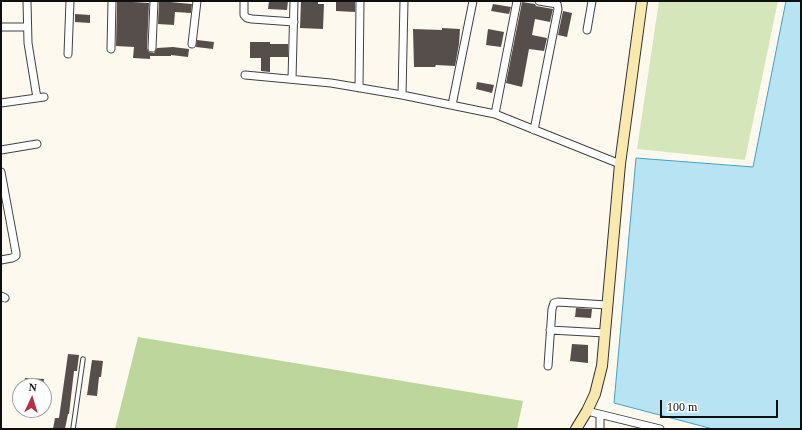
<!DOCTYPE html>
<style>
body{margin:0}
#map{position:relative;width:802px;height:430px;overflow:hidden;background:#fef9ef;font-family:"Times New Roman",serif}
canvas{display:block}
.frame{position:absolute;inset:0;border:2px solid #0e0e0e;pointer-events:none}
.north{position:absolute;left:12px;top:378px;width:40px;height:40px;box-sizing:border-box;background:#fff;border:1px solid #9f9f9f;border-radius:50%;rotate:4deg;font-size:11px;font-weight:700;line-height:16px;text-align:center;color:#0e0e0e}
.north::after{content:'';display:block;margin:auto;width:14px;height:18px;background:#b52e44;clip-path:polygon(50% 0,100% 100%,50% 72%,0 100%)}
.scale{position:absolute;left:660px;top:400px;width:118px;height:18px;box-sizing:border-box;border:2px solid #0e0e0e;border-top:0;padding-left:5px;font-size:12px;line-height:14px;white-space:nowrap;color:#0e0e0e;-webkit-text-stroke:3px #fff;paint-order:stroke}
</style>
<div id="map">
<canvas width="802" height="430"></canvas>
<div class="frame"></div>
<div class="north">N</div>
<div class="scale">100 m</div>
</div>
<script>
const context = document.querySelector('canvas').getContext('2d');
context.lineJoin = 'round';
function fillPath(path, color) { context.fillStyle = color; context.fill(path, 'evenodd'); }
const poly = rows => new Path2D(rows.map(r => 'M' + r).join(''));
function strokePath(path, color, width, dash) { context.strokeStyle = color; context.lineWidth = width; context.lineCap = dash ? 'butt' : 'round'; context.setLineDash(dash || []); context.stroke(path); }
fillPath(poly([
 [659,1,778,1,745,160,637,149]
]), '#d6e6bb');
fillPath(poly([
 [138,337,523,401,517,429,115,429]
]), '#bdd69b');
const water = poly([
 [786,1,801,1,801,429,713,429,614,403,636,158,753,167,786,1]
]);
fillPath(water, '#b7e3f2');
strokePath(water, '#43a0c4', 1);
fillPath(poly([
 [117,1,149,3,147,48,149,52,154,53,157,48,173,47,189,49,188,57,171,55,171,56,150,56,150,59,133,58,134,47,116,46],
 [159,1,192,4,191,13,175,12,174,25,158,24],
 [269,1,288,1,287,10,268,9],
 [301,1,318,1,318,4,324,4,323,29,300,28],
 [336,1,355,1,355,12,336,11],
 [522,2,535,4,536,6,553,9,550,22,535,19,532,35,547,38,544,51,529,49,522,87,506,83],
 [493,4,511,7,509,14,491,11],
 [563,11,572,13,567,37,558,35],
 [75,14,90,15,90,23,75,22],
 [442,28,460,29,459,44,455,66,436,65,435,67,414,67,413,29,442,30],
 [488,29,504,32,501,47,486,45],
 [197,40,214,42,213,49,196,47],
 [250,42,270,42,270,44,288,44,288,57,270,57,270,72,261,71,261,58,250,58],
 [477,82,494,85,492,93,476,89],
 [576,308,592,309,591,318,575,317],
 [572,344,588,345,588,363,570,361],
 [68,354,79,355,77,371,74,371,69,414,68,414,65,429,53,429,55,418,59,418],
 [92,360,103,361,101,377,99,377,97,396,87,395],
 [25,378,44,379,43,386,24,386]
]), '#564e4b');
const lane = poly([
 [73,429,83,359]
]);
const street = poly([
 [27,1,28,43,37,98],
 [244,1,244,15,247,18,252,19,294,22],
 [1,27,27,27],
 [587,30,592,1],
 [192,44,197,1],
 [152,48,154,1],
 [111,49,112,1],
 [68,54,70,1],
 [245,75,331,83,402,95,495,114,620,164],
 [292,79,294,1],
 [359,88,360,1],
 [402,95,404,1],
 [1,103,44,97],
 [452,105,473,1],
 [495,114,517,1],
 [534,130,558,9,557,4,539,1],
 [1,150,37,144],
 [1,172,16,253,16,256,12,258,1,260],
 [1,296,5,298],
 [550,330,605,333],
 [548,366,552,309,554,303,558,302,607,305],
 [587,411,660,429],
 [600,415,600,429]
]);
const secondary = poly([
 [576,429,587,411,595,394,602,366,620,164,642,1]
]);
strokePath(lane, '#414141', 5.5);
strokePath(street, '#414141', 9);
strokePath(secondary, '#303030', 12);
strokePath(lane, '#fff', 3.5);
strokePath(street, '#fff', 7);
strokePath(secondary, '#fae9af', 10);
</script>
